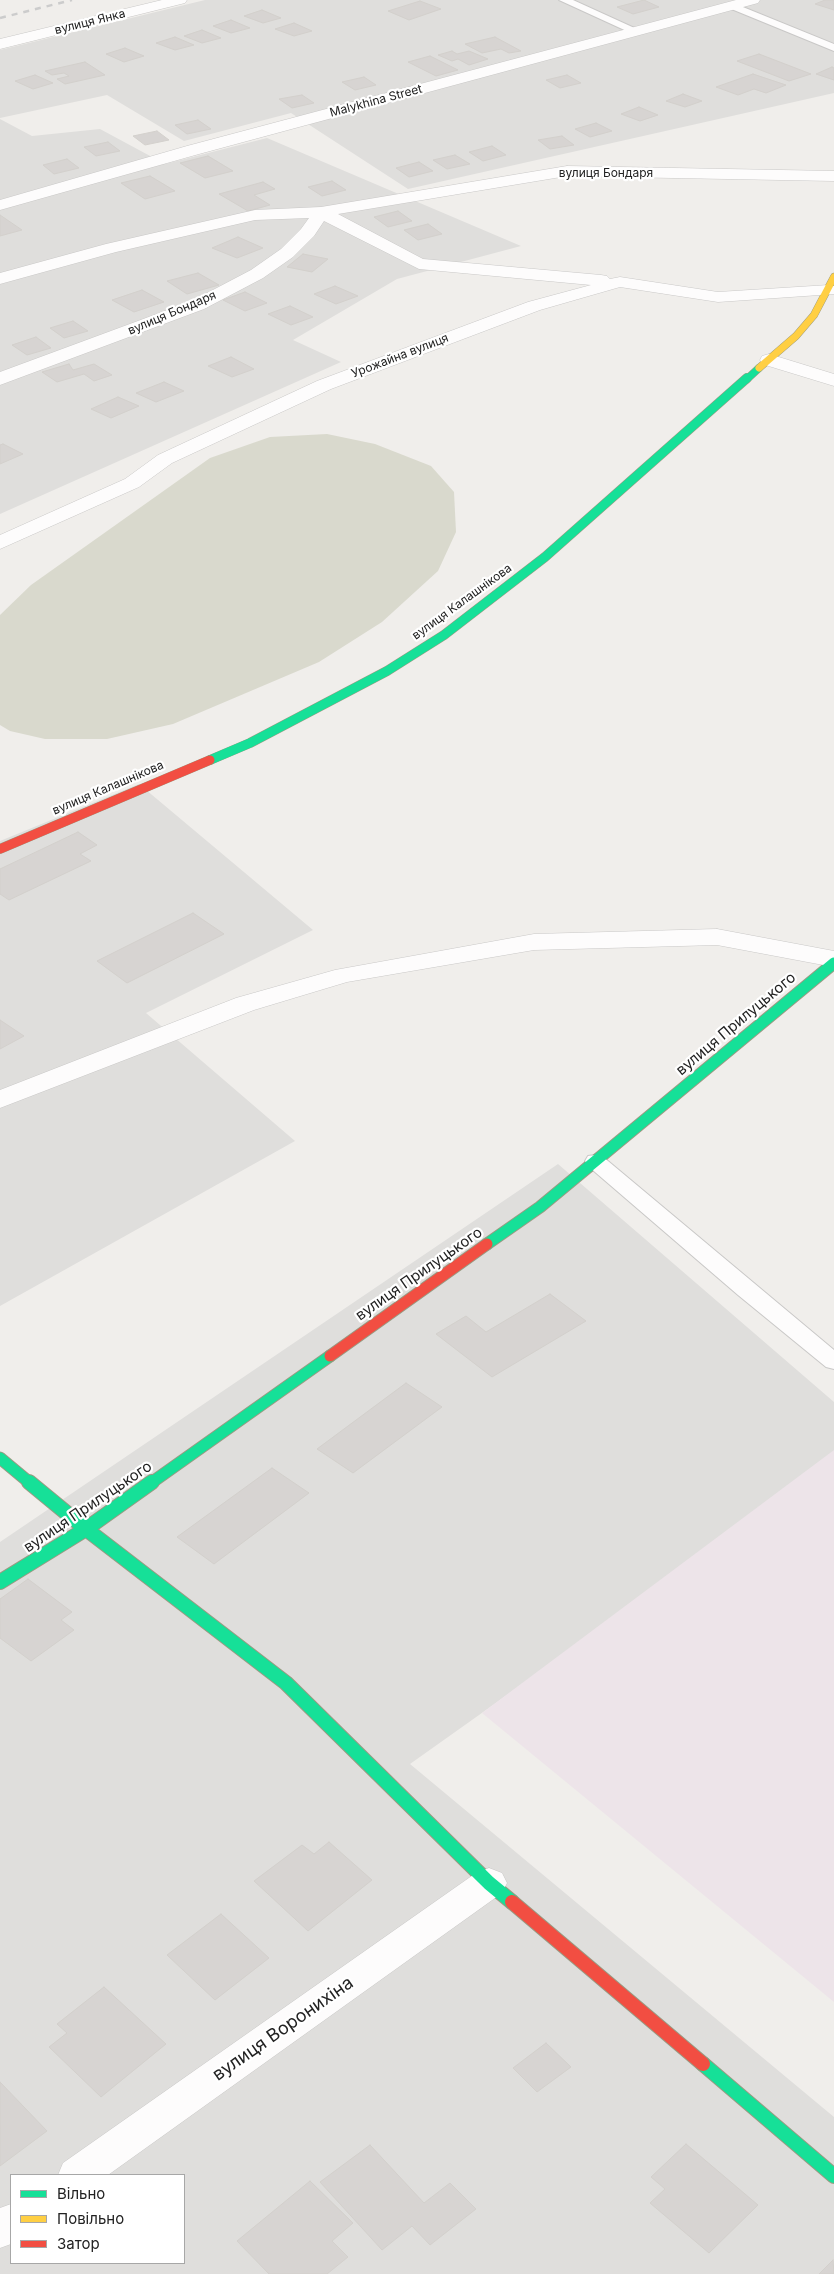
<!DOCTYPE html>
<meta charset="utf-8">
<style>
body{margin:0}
#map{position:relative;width:834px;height:2274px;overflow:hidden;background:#f0eeeb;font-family:Inter,sans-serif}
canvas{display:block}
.legend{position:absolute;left:10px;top:2174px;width:175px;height:90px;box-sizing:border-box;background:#fff;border:1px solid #a7a7a7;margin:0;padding:6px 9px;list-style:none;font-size:15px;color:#222}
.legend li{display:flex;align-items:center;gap:10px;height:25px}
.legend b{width:25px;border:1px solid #a7a7a7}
</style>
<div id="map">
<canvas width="834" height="2274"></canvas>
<ul class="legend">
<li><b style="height:6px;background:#16e098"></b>Вільно</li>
<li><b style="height:6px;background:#ffcf43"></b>Повільно</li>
<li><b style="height:6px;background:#f24e42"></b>Затор</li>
</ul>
</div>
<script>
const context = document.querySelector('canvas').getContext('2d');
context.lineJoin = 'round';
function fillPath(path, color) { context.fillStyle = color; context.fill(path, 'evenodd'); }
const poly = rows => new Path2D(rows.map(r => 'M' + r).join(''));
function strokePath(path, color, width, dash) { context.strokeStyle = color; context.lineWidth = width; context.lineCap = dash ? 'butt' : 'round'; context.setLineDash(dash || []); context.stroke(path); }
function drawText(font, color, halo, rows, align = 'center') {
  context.font = font + ' Inter,sans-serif'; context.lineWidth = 4.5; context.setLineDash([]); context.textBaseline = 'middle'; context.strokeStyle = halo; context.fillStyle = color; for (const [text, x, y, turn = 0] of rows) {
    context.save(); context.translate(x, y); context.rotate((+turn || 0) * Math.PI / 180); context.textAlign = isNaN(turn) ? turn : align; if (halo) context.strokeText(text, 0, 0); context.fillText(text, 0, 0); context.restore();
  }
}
fillPath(poly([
 [205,0,834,0,834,93,408,189,291,113,184,141,107,95,0,118,0,50],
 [0,119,32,136,100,129,165,164,267,138,521,246,397,279,293,340,341,362,0,514],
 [139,784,313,930,146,1013,295,1141,0,1306,0,841],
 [558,1164,834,1402,834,1463,410,1764,834,2117,834,2274,0,2274,0,1542],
 [11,2175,184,2175,184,2263,11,2263]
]), '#dfdedc');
fillPath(poly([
 [834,1450,834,2002,482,1713]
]), '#ede4e9');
fillPath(poly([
 [327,434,375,444,431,466,454,492,456,532,438,571,382,622,319,662,173,724,107,739,45,739,10,731,0,725,0,615,31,585,210,458,270,437]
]), '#d9d9cd');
const building = poly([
 [644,0,659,7,633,14,617,7,644,0],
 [825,0,834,0,834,10,815,4,825,0],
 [420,1,441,9,409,20,388,11,420,1],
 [262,10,281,18,263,23,244,16,262,10],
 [231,20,250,28,231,33,213,26,231,20],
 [294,23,312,31,294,36,275,29,294,23],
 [202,30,221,38,202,43,184,36,202,30],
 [175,37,194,45,175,50,156,43,175,37],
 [495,37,521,51,509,53,501,49,482,53,465,44,495,37],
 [125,48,144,56,124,62,106,54,125,48],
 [452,51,457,54,469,51,488,59,469,65,458,59,452,61,438,55,452,51],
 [759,54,811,74,789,81,737,61,759,54],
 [430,56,458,70,436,76,408,62,430,56],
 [85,62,105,75,65,84,57,79,69,76,64,73,52,75,45,71,85,62],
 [832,67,834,68,834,80,816,74,832,67],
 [753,74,786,85,766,93,754,89,738,95,716,87,753,74],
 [35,75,53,83,33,89,15,81,35,75],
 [567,75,581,83,560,88,546,80,567,75],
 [364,77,376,85,355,90,342,82,364,77],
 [683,94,702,101,685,107,666,101,683,94],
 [302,95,314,103,292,108,279,99,302,95],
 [639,107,658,115,640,121,621,114,639,107],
 [198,120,211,129,187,134,175,125,198,120],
 [596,123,612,131,590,137,575,129,596,123],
 [157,131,169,140,145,145,133,136,157,131],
 [562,136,574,145,550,149,538,140,562,136],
 [108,142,120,151,96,156,84,147,108,142],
 [492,146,506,155,483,161,469,152,492,146],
 [455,155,470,164,447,169,433,160,455,155],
 [208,156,233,171,205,178,180,163,208,156],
 [67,159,79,168,54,174,43,165,67,159],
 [419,162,433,171,409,177,396,168,419,162],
 [150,176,175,191,145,199,121,183,150,176],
 [332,181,346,190,322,196,308,187,332,181],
 [263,182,275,189,254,195,270,205,248,211,219,194,263,182],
 [398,211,412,221,388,227,374,217,398,211],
 [0,215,22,230,0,236,0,215],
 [428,224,442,234,418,240,404,230,428,224],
 [238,237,263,248,237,258,212,248,238,237],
 [303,254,328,259,312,272,287,267,303,254],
 [198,273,219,285,187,294,167,281,198,273],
 [335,286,358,296,336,304,314,294,335,286],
 [142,290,164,302,134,312,112,300,142,290],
 [245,292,267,303,245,311,223,300,245,292],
 [290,306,313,317,291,325,268,314,290,306],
 [73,321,88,331,64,338,50,328,73,321],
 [36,337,51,348,27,355,12,345,36,337],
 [231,357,254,369,232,377,208,366,231,357],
 [69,364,73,370,94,364,112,375,94,381,84,374,57,382,42,372,69,364],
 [164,382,184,391,156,402,136,393,164,382],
 [118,397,139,406,111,418,91,409,118,397],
 [3,444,23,454,0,464,0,445,3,444],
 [78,832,97,845,80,854,91,861,9,900,0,894,0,869,78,832],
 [193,913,224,934,127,983,97,961,193,913],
 [0,1020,24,1036,0,1049,0,1020],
 [550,1294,586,1321,492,1377,436,1334,466,1316,486,1332,550,1294],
 [406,1383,442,1407,353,1473,317,1449,406,1383],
 [272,1468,309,1493,214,1564,177,1537,272,1468],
 [28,1579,72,1612,61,1620,74,1630,31,1661,0,1638,0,1599,28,1579],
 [329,1842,372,1880,308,1931,254,1881,302,1845,314,1854,329,1842],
 [221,1914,269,1958,215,2000,167,1955,221,1914],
 [104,1987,166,2044,101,2097,49,2047,67,2033,57,2024,104,1987],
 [546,2043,571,2067,537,2092,513,2068,546,2043],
 [0,2082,47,2131,0,2166,0,2082],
 [686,2144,758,2205,709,2253,650,2203,665,2189,651,2177,686,2144],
 [370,2145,424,2203,450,2183,476,2209,430,2245,412,2226,382,2250,320,2182,370,2145],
 [310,2181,353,2223,332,2241,348,2257,327,2274,269,2274,237,2241,310,2181],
 [833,2260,834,2274,819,2274,833,2260]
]);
fillPath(building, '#d7d4d2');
strokePath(building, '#d3d0cc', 1);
const lane = poly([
 [559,0,573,0,641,31,639,33,631,33,559,0],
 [733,3,834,44,834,51,729,8,728,6,729,4,733,3],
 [595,1155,602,1156,834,1350,834,1369,826,1367,738,1295,588,1166,585,1161,588,1156,595,1155]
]);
const street = poly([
 [162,0,187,0,185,3,0,49,0,39,162,0],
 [736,0,760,0,758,3,199,154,0,210,0,200,187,146,736,0],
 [567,166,834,171,834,181,567,176,338,214,423,259,601,275,607,276,610,279,620,277,718,292,829,285,834,286,834,294,718,302,620,287,540,310,331,389,172,463,139,487,0,549,0,535,125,479,158,455,317,381,528,302,591,285,419,269,324,221,314,236,293,257,263,278,204,309,0,385,0,372,192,301,251,270,281,249,301,229,309,218,255,220,116,252,0,284,0,273,106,244,255,210,321,207,567,166],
 [769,354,834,374,834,386,762,364,760,360,762,356,769,354],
 [717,929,834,951,834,967,717,945,534,950,347,982,254,1010,0,1108,0,1090,236,998,335,970,534,934,717,929],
 [489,1868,502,1873,507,1883,502,1893,108,2175,58,2175,63,2163,476,1873,489,1868],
 [11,2204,11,2244,0,2248,0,2208,11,2204]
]);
const fastFar3 = poly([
 [746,380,759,368]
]);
const fastFar2 = poly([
 [210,760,250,743,387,671,444,635,545,557,747,378]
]);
const fastFar1 = poly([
 [487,1244,540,1207,834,963],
 [0,1458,30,1483],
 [151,1483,330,1356]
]);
const fast = poly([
 [29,1482,86,1529,286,1683,489,1883,512,1902],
 [0,1582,86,1529,152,1482],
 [703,2064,834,2176]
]);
const slow = poly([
 [759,368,796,336,814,315,834,277]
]);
const jamFar2 = poly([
 [0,849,210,760]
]);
const jamFar1 = poly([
 [330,1356,487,1244]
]);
const jam = poly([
 [512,1902,703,2064]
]);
strokePath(lane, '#c9c8c7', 2);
strokePath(street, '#c9c8c7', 1);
strokePath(fastFar3, '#999a82', 8);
strokePath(fastFar2, '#999a82', 10);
strokePath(fastFar1, '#999a82', 13);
strokePath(fast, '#999a82', 16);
strokePath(slow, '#999a82', 8);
strokePath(jamFar2, '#999a82', 10);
strokePath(jamFar1, '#999a82', 13);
strokePath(jam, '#999a82', 16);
fillPath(lane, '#fdfcfc');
fillPath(street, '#fdfcfc');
strokePath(fastFar3, '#16e098', 7);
strokePath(fastFar2, '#16e098', 9);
strokePath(fastFar1, '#16e098', 11);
strokePath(fast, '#16e098', 14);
strokePath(slow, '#ffcf43', 7);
strokePath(jamFar2, '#f24e42', 9);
strokePath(jamFar1, '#f24e42', 11);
strokePath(jam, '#f24e42', 14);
strokePath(poly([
 [0,18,72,0]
]), '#ccc', 2.5, [6, 6]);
drawText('12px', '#222', '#fff', [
 ["вулиця Янка",90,22,-14],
 ["Malykhina Street",376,101,-15],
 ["вулиця Бондаря",606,173],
 ["вулиця Бондаря",172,313,-23],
 ["Урожайна вулиця",400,356,-21],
 ["вулиця Калашнікова",462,602,-36],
 ["вулиця Калашнікова",108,788,-23]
]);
drawText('15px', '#222', '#fff', [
 ["вулиця Прилуцького",736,1024,-40],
 ["вулиця Прилуцького",419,1274,-35],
 ["вулиця Прилуцького",88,1507,-34]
]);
drawText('18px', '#222', '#fff', [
 ["вулиця Воронихіна",283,2029,-35]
]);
</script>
